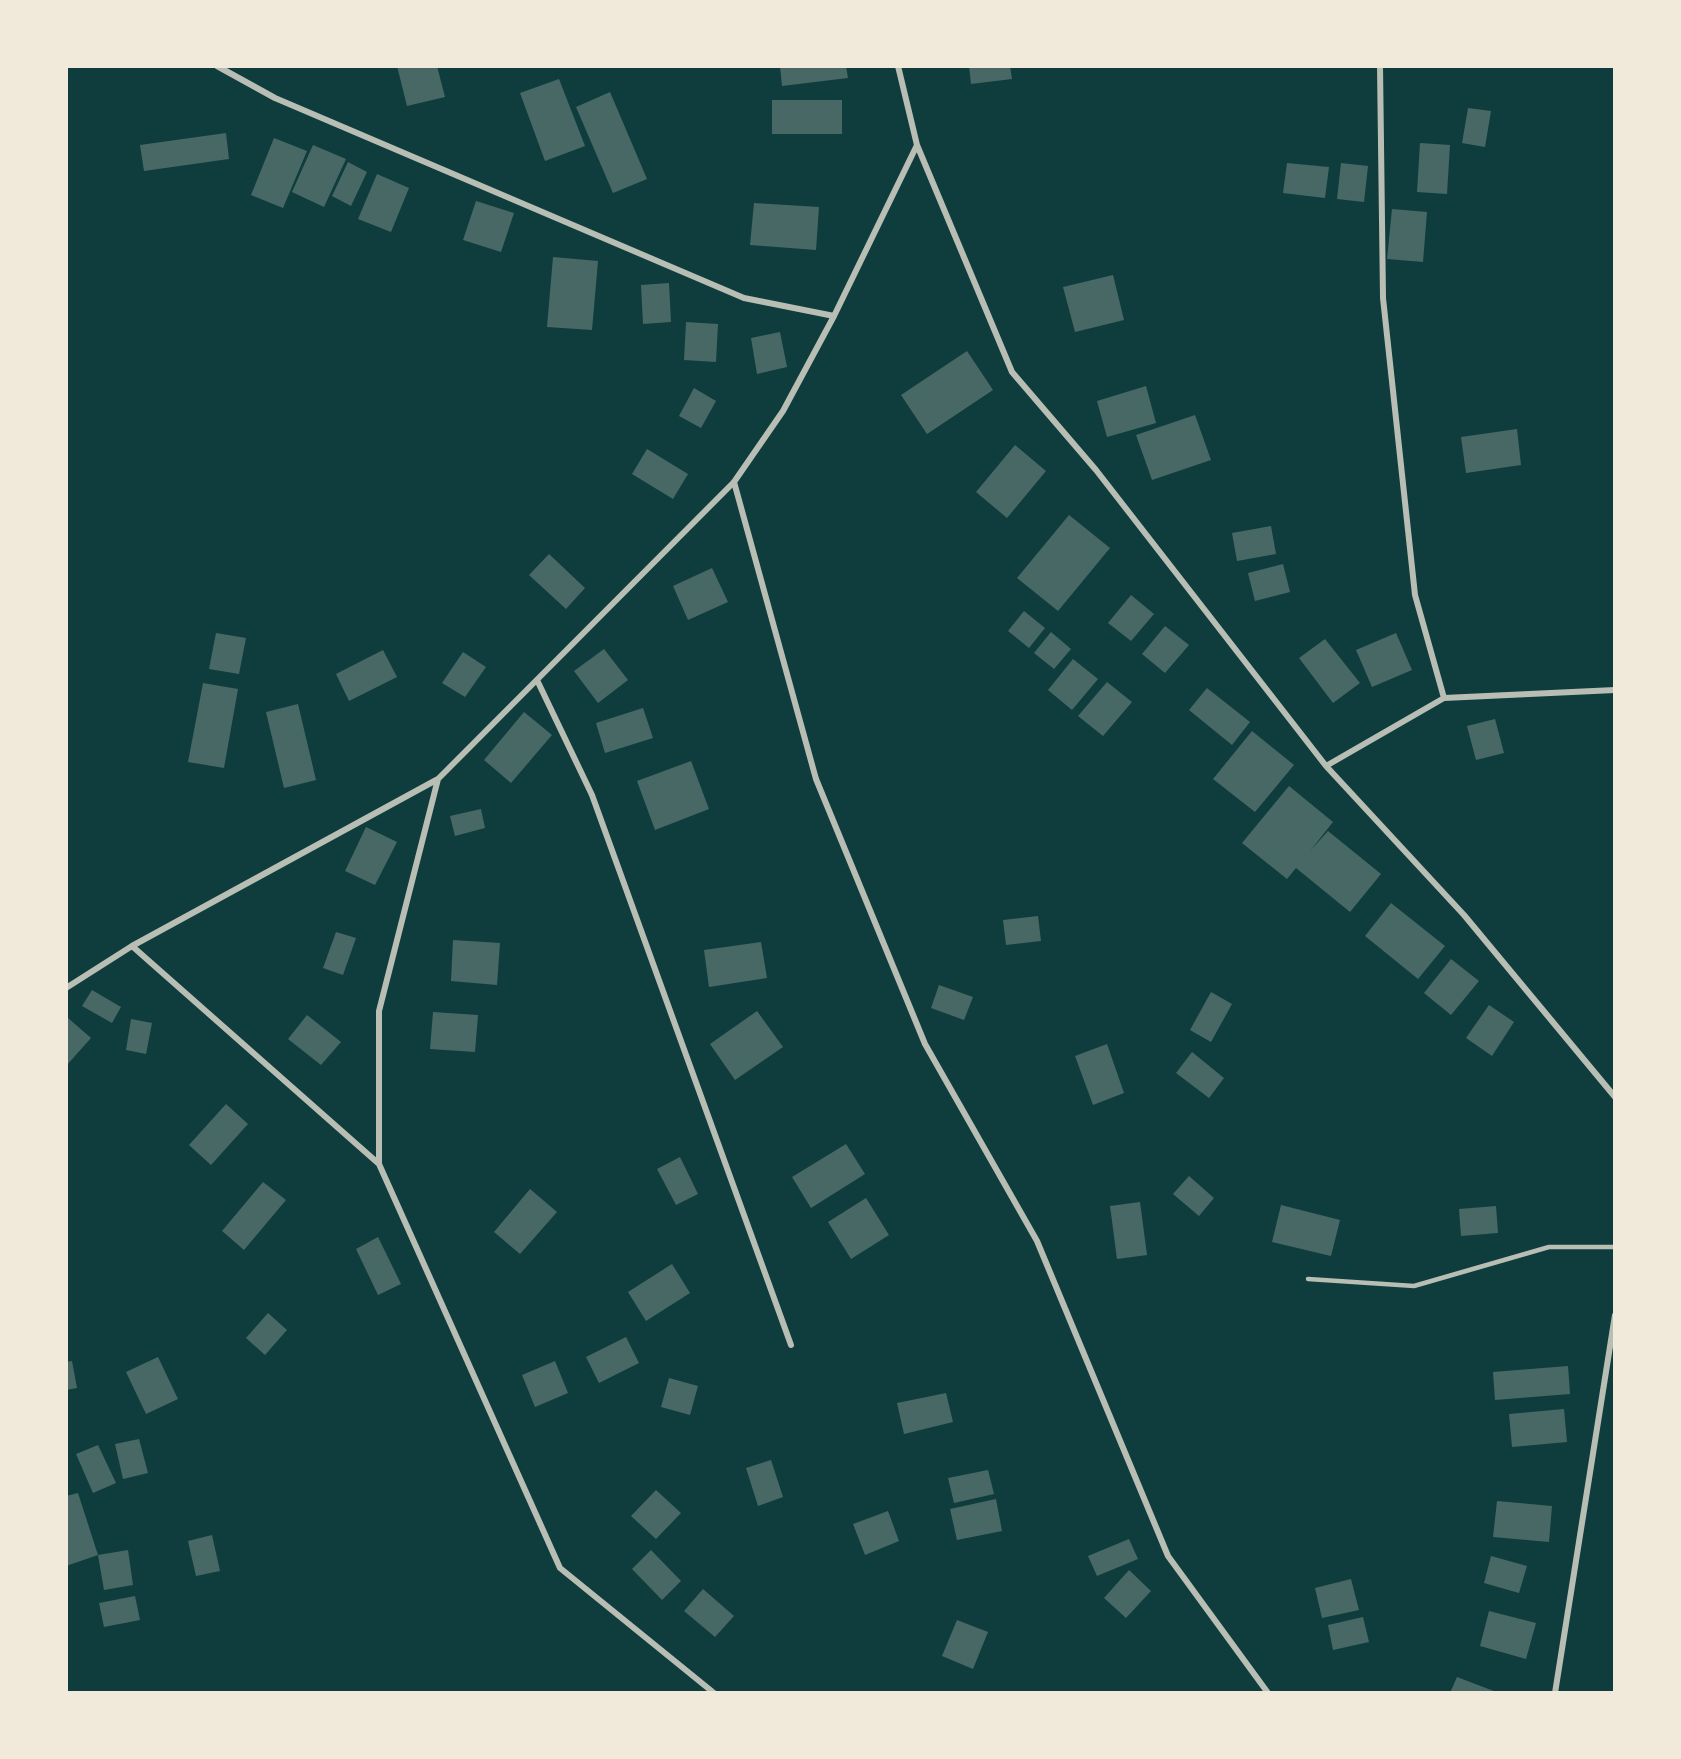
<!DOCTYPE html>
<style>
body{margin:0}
#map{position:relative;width:1681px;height:1759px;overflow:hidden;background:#0f3d3e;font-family:"Noto Serif",serif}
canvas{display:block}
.frame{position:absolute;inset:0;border:68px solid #f1e9da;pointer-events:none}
</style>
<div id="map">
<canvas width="1681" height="1759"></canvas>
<div class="frame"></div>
</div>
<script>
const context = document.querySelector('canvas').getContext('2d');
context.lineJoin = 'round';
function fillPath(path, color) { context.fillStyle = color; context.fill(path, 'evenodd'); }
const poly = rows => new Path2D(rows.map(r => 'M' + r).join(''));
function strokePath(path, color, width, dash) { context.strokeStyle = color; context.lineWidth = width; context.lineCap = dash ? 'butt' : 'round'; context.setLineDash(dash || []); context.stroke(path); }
fillPath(poly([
 [397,66,437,66,445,97,407,106],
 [780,66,846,66,848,78,782,86],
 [969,66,1010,66,1012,79,971,84],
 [559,79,585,146,545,161,520,93],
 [610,92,647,179,613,193,576,107],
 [772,100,842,100,842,134,772,134],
 [1468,108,1491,111,1485,147,1462,143],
 [226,133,229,159,144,171,140,145],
 [274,138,307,151,283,208,251,195],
 [1420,143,1450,145,1447,194,1417,192],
 [313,145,346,159,324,207,292,192],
 [348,162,367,172,351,206,332,196],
 [1287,163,1329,167,1325,198,1283,193],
 [1341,163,1368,166,1364,202,1337,199],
 [377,174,409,188,391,232,358,219],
 [476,201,514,213,501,252,463,240],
 [754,203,819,207,816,250,750,245],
 [1392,209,1427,212,1423,262,1387,259],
 [553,257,598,261,592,330,547,327],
 [1113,275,1124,320,1075,332,1063,287],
 [669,283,671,322,643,324,641,285],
 [686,322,718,324,716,362,684,360],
 [780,332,787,367,757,374,751,338],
 [967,351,993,390,927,434,901,395],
 [1146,386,1156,423,1107,437,1097,401],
 [694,388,716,401,701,428,679,416],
 [1195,415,1211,460,1152,480,1136,435],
 [1517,429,1521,465,1466,473,1461,437],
 [1015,445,1046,471,1007,518,976,492],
 [647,449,688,474,673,499,632,474],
 [1069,515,1110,548,1058,611,1017,578],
 [1271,526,1276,554,1237,561,1232,533],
 [549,554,585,588,566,609,529,575],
 [1283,564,1290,592,1255,601,1248,573],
 [712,568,728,602,688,620,673,586],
 [1131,595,1154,614,1131,641,1108,623],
 [1024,611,1045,628,1029,648,1008,631],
 [1165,626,1189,645,1165,673,1142,654],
 [1051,632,1071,649,1054,669,1034,653],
 [216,633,246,638,239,674,209,669],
 [1396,633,1412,670,1372,687,1356,650],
 [1325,639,1360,683,1333,703,1299,658],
 [604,649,628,680,598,703,574,671],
 [383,650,397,677,349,701,336,674],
 [463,652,486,667,465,697,442,683],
 [1073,659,1098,679,1072,710,1048,690],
 [1107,682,1132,702,1103,736,1078,716],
 [203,683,238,689,224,768,188,762],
 [1207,688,1250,722,1232,745,1189,710],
 [298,704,316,780,284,788,266,712],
 [643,708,653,738,605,753,596,723],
 [524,712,552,735,511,783,484,760],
 [1495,719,1504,753,1476,760,1467,726],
 [1252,731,1294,765,1255,812,1213,779],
 [691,761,709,809,655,830,637,781],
 [1289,786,1333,822,1310,851,1328,831,1381,874,1350,912,1296,868,1287,879,1242,843],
 [481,809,485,828,455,836,450,816],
 [366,827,397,842,375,885,345,871],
 [1391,903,1445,946,1418,979,1365,936],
 [1038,916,1041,941,1006,945,1003,920],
 [336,932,356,938,343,975,323,968],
 [453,940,500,943,497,985,451,981],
 [761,942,767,978,709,987,704,950],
 [1451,959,1479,981,1451,1015,1424,993],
 [939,985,973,997,964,1020,931,1008],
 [92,990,121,1007,112,1023,82,1006],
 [1211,992,1232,1004,1211,1042,1190,1030],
 [1489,1005,1514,1022,1492,1056,1466,1038],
 [757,1011,783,1047,735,1080,710,1044],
 [433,1012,478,1015,475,1052,430,1049],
 [307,1015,341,1042,321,1065,288,1039],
 [68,1018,91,1038,66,1066,66,1020],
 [131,1019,152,1023,146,1054,126,1050],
 [1107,1044,1124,1093,1093,1105,1075,1056],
 [1192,1052,1224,1078,1209,1098,1176,1073],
 [226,1104,248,1124,211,1165,189,1145],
 [846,1144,865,1174,811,1208,792,1177],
 [680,1157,698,1194,676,1205,657,1169],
 [1189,1176,1214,1198,1199,1216,1173,1194],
 [263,1182,286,1200,244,1250,222,1231],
 [530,1189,557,1212,520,1254,494,1232],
 [866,1198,889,1235,851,1259,828,1222],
 [1140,1202,1147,1255,1117,1259,1110,1206],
 [1281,1205,1340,1220,1331,1256,1272,1242],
 [1496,1206,1498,1233,1461,1236,1459,1209],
 [378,1237,401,1284,378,1295,356,1249],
 [672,1264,690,1293,646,1321,628,1292],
 [268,1313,287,1330,265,1355,246,1338],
 [626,1337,639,1363,599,1383,586,1357],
 [158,1357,178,1399,146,1414,126,1372],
 [72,1361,77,1388,66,1390,66,1362],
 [555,1361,568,1393,535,1407,522,1375],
 [1568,1366,1570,1394,1495,1400,1493,1372],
 [669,1378,698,1386,690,1415,661,1407],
 [946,1393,953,1422,904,1434,897,1403],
 [1564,1409,1567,1442,1512,1447,1509,1414],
 [139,1439,148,1473,123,1479,115,1444],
 [98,1445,116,1483,93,1493,76,1454],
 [771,1460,783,1497,758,1506,746,1468],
 [988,1470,994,1494,954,1503,948,1478],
 [656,1490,681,1513,656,1539,631,1516],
 [78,1493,98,1555,128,1550,133,1585,104,1590,98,1555,66,1566,66,1496],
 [996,1499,1002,1531,957,1540,950,1509],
 [1497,1501,1552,1506,1549,1542,1493,1537],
 [888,1511,899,1541,865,1555,853,1524],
 [212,1535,220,1571,196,1576,188,1541],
 [1129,1539,1138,1559,1097,1576,1088,1556],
 [651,1550,681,1581,662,1600,632,1569],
 [1491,1556,1527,1566,1519,1593,1484,1583],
 [1129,1570,1151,1591,1126,1618,1104,1598],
 [1351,1579,1359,1610,1322,1618,1315,1588],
 [703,1589,734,1616,715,1637,684,1611],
 [135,1596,140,1620,104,1627,99,1603],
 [1489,1611,1536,1623,1526,1659,1480,1646],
 [1363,1617,1369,1642,1333,1650,1328,1625],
 [957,1620,988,1632,973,1669,942,1656],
 [1457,1677,1499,1693,1450,1693]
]), '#486865');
strokePath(poly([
 [1308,1279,1414,1286,1549,1247,1615,1247]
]), '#b8beb3', 4.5);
strokePath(poly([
 [217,66,275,98,744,298,834,316],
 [898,66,917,145,1012,372,1096,470,1326,766,1464,915,1615,1097],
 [1380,66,1383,298,1415,595,1444,698],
 [734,482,816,779,925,1044,1037,1241,1168,1556,1268,1693],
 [537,680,592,795,791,1345],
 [1326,766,1444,698,1615,690],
 [438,779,379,1011,379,1164,560,1568,714,1693],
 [132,946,379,1164],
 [66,988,132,946,438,779,734,482,783,411,834,316,917,145],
 [1555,1693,1615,1315]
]), '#b8beb3', 6);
</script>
